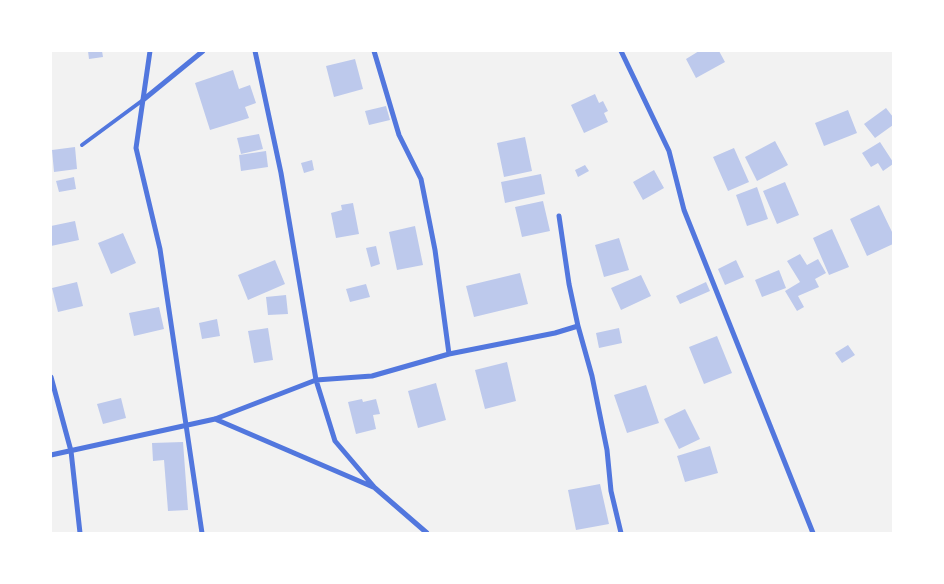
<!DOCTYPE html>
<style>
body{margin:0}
#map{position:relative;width:944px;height:584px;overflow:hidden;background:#f2f2f2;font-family:Montserrat,sans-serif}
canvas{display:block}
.frame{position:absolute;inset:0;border:52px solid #fff;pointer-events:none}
</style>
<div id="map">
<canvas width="944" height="584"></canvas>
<div class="frame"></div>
</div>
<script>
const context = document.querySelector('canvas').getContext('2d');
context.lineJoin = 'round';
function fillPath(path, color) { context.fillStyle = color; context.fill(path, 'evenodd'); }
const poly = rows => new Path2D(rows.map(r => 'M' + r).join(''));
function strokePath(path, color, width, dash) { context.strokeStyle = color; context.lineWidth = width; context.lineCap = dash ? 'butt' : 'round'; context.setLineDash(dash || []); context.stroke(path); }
fillPath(poly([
 [88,51,102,51,103,57,89,59],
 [699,51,719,51,725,62,696,78,686,59],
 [355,59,363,89,334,97,326,66],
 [233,70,239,89,250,85,256,103,245,107,249,118,210,130,195,83],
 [595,94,599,103,603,101,608,111,604,113,608,122,584,133,571,105],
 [386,106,390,120,369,125,365,111],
 [886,108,893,117,893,125,875,138,864,124],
 [848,110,857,133,824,146,815,123],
 [259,134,263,149,241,154,237,138],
 [525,137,532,171,504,177,497,143],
 [775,141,788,165,757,181,745,157],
 [880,142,893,162,893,164,883,171,878,163,871,167,862,153],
 [75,147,77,169,54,172,52,150],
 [734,148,749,182,728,191,713,157],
 [266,151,268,167,241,171,239,155],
 [312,160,314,170,304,173,301,163],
 [585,165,589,171,578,177,575,170],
 [654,170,664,188,643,200,633,182],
 [541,174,545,194,505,203,501,182],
 [74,177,76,189,59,192,56,181],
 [785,182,799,215,777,224,763,191],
 [757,187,768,219,747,226,736,195],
 [543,201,550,231,522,237,515,207],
 [353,203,359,234,336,238,331,213,342,210,341,205],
 [879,205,893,234,893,244,867,256,850,219],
 [75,221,79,240,51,246,51,226],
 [415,226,423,265,397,270,389,232],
 [832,229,849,267,829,275,813,238],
 [123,233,136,263,111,274,98,243],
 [619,238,629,270,604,277,595,245],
 [376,246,380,264,371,267,366,248],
 [800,254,807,265,818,259,826,273,815,279,819,287,798,296,804,307,797,311,785,291,800,282,787,261],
 [275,260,285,284,248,300,238,275],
 [736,260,744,277,725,285,718,269],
 [779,270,786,288,762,297,755,280],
 [520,273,528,304,474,317,466,286],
 [641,275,651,296,621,310,611,288],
 [77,282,83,306,58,312,52,288],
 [706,282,710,291,680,304,676,296],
 [366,284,370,297,350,302,346,289],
 [286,295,288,314,268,315,266,297],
 [159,307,164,329,134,336,129,313],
 [217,319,220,336,202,339,199,323],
 [268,328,273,360,254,363,248,331],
 [619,328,622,343,599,348,596,333],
 [717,336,732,373,704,384,689,347],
 [848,345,855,355,842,363,835,353],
 [507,362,516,401,485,409,475,370],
 [436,383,446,420,418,428,408,391],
 [646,385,659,423,627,433,614,395],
 [121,398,126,418,103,424,97,404],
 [362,399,363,402,376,399,380,414,373,415,376,429,356,434,348,402],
 [685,409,700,439,679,449,664,419],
 [183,442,188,510,168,511,164,460,153,461,152,443],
 [710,446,718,473,685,482,677,456],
 [600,484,609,524,576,530,568,490]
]), '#bdc9ec');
strokePath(poly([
 [82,145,143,100]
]), '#5277de', 4);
strokePath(poly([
 [150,51,136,148,160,249,202,533],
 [255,51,281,173,316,380,335,441,375,488,427,533],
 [374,51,399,135,421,179,435,250,449,354],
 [621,51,669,151,684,210,813,533],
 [143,100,203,51],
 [559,216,569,284,578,326],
 [51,377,71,451,80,533],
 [215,419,373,487],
 [51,455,215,419,316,380,372,376,449,354,555,333,578,326,592,376,607,450,611,491,621,533]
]), '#5277de', 5);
</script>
